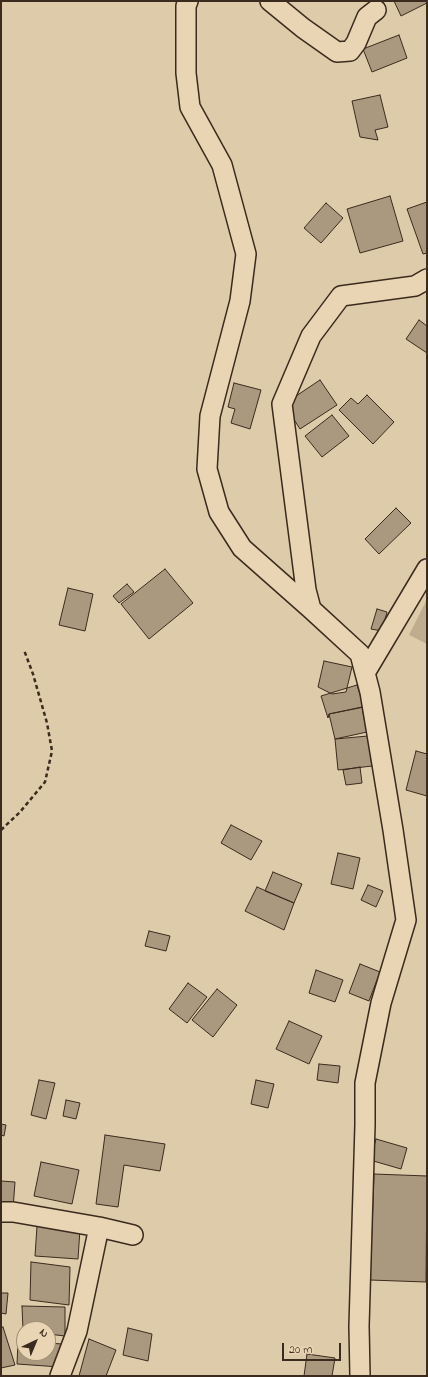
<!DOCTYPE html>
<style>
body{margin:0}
#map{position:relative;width:428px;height:1377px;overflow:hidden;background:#decbaa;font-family:"Indie Flower",sans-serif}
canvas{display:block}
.frame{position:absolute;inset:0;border:2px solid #3b2a1e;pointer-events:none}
.north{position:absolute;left:16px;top:1321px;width:40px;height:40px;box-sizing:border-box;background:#e9d5b3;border:1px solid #a39177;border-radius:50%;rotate:44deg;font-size:11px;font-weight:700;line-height:16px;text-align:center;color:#3b2a1e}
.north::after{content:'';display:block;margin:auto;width:14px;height:18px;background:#3b2a1e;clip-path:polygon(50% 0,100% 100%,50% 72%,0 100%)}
.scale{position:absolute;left:282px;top:1343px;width:59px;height:18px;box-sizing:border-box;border:2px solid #3b2a1e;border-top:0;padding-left:5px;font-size:12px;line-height:14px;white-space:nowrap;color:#3b2a1e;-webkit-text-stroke:3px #e9d5b3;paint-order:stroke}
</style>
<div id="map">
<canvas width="428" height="1377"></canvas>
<div class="frame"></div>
<div class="north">N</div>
<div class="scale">20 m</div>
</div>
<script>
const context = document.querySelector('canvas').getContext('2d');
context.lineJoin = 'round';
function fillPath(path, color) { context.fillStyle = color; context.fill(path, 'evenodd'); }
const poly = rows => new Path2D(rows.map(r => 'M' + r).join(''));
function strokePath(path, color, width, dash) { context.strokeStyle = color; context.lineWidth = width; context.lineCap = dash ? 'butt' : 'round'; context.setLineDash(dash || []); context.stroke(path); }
fillPath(poly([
 [427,599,427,644,409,635]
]), '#c0ad90');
const building = poly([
 [394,1,427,1,427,3,401,16,394,1],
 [399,35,407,58,372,72,363,49,399,35],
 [380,95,388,127,375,130,378,140,360,137,352,101,380,95],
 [390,196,403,241,360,253,347,209,390,196],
 [427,202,427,253,423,254,407,209,427,202],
 [326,203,343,218,321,243,304,228,326,203],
 [419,320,427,326,427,353,406,339,419,320],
 [320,380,337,405,300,429,284,404,320,380],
 [234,383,261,390,250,429,231,423,235,409,228,407,234,383],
 [367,395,394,422,373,444,339,410,351,398,358,404,367,395],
 [332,415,349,436,322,457,305,436,332,415],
 [396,508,411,523,379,554,365,539,396,508],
 [165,569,193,603,149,639,121,604,165,569],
 [127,584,134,592,119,603,113,596,127,584],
 [68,588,93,594,85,631,59,625,68,588],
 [377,609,387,612,382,631,371,629,377,609],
 [324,661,352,667,346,692,332,694,318,687,324,661],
 [357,685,364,707,329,714,328,718,321,696,357,685],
 [362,707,367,732,335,739,329,714,362,707],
 [368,736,372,766,338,770,335,739,368,736],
 [416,751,427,754,427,796,406,790,416,751],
 [360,767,362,783,346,785,343,770,360,767],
 [231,825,262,841,251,860,221,843,231,825],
 [338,853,360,858,353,889,331,884,338,853],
 [273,872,302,884,294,903,265,891,273,872],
 [368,885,383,891,376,907,361,900,368,885],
 [257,887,294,903,284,930,245,911,257,887],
 [149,931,170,936,166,951,145,946,149,931],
 [360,964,380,972,369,1001,349,993,360,964],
 [316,970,343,980,335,1002,309,993,316,970],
 [188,983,207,997,187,1023,169,1009,188,983],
 [217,989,237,1005,213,1037,192,1020,217,989],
 [289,1021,322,1036,309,1064,276,1049,289,1021],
 [319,1064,340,1066,338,1083,317,1080,319,1064],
 [39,1080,55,1083,46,1119,31,1115,39,1080],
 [256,1080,274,1084,268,1108,251,1104,256,1080],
 [66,1100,80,1103,76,1119,63,1116,66,1100],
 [1,1124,6,1125,4,1136,1,1135,1,1124],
 [105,1135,165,1144,160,1171,124,1165,118,1207,96,1204,105,1135],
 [376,1139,407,1148,401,1169,370,1160,376,1139],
 [41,1162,79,1170,72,1204,34,1196,41,1162],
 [374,1174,427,1176,426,1282,370,1280,374,1174],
 [1,1181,15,1182,13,1209,1,1208,1,1181],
 [37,1226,80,1229,78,1259,35,1256,37,1226],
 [31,1262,70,1267,69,1305,30,1300,31,1262],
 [1,1293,8,1293,6,1314,1,1313,1,1293],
 [22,1306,65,1307,65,1336,48,1334,48,1329,24,1329,23,1330,22,1306],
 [3,1327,15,1365,1,1368,1,1328,3,1327],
 [128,1328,152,1334,148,1361,123,1355,128,1328],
 [89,1339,116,1350,106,1376,79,1376,89,1339],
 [18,1342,24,1342,24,1353,48,1353,48,1343,62,1344,60,1367,17,1364,18,1342],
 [307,1354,335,1358,332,1376,304,1376,307,1354]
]);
fillPath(building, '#ab997f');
strokePath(building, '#3b2a1e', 1);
const minor = poly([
 [188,1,186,6,186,73,190,107,222,165,246,254,240,301,210,416,207,469,219,512,242,548,311,609,360,654,370,692,393,830,406,920,381,1003,365,1083,365,1125,359,1326,360,1376],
 [270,1,303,28,337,52,350,51,356,43,367,17,376,10],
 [311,609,306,590,282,404,311,336,341,296,415,286,427,279],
 [365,673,427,569],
 [1,1212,13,1212,99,1227,133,1235],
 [60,1376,77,1331,99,1227]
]);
strokePath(minor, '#3b2a1e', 22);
strokePath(poly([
 [1,830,20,812,45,782,52,751,47,723,33,674,24,650]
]), '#3b2a1e', 2.5, [4, 3]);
strokePath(minor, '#e9d5b3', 19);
</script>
